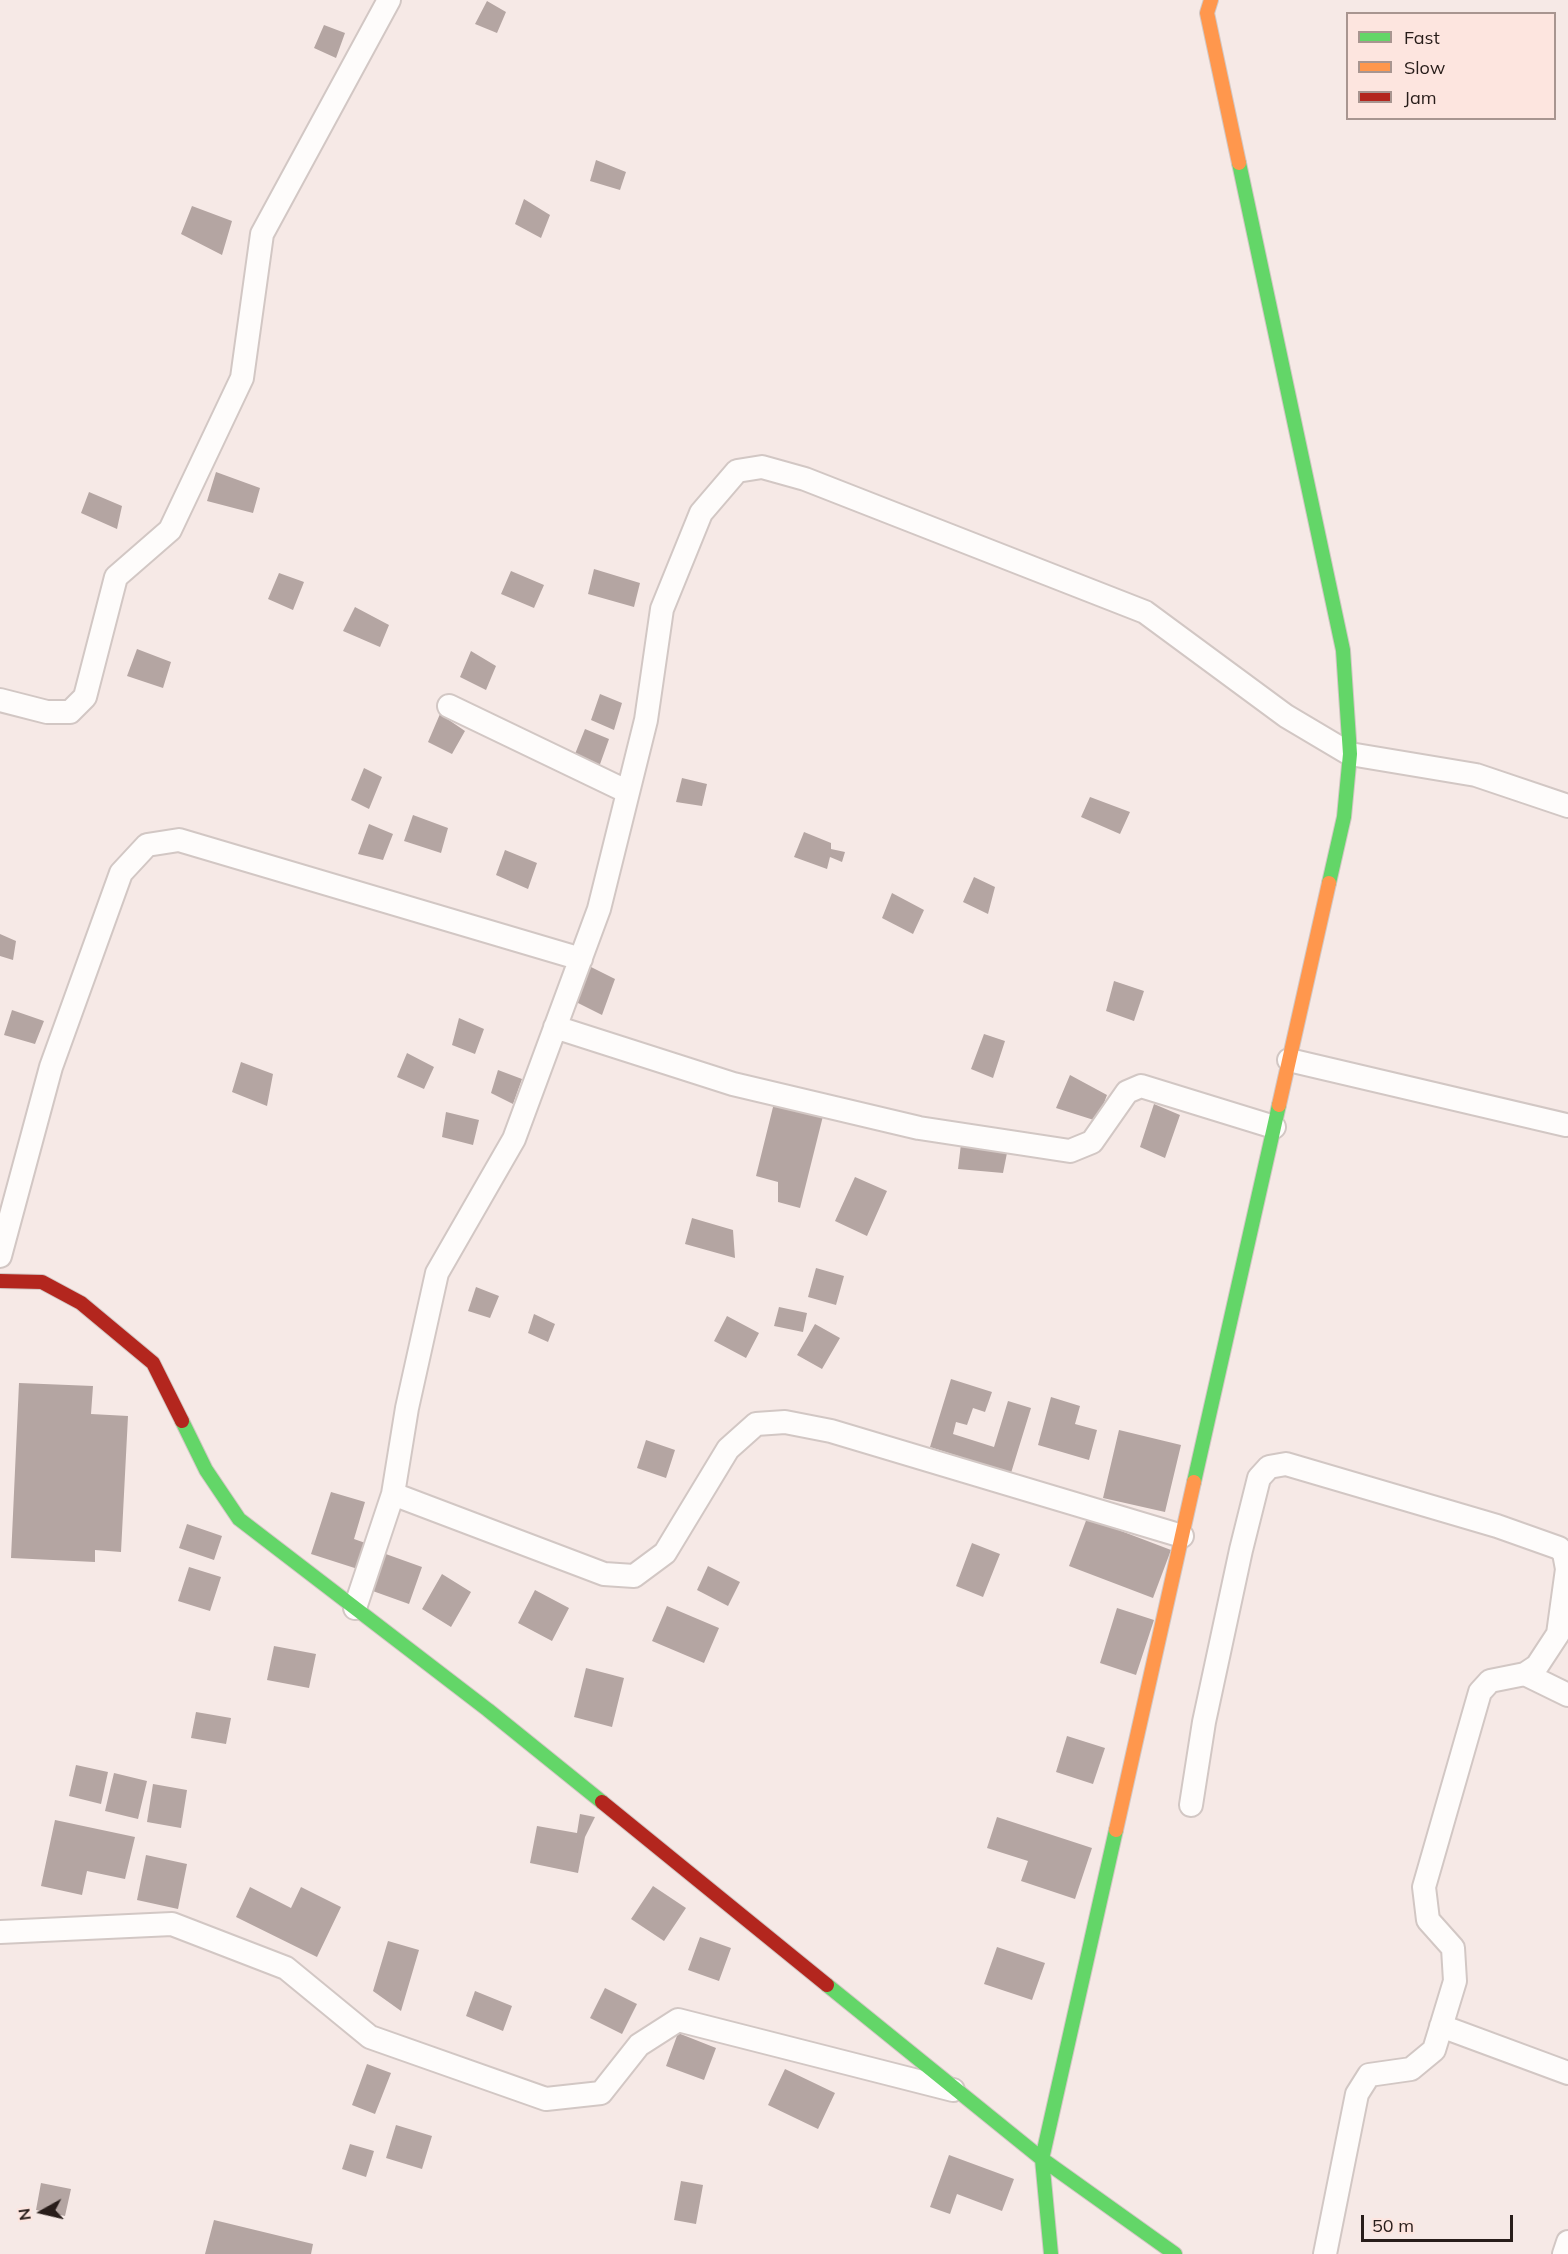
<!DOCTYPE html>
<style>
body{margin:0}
#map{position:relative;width:1568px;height:2254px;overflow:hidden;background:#f6e9e6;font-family:Mulish,sans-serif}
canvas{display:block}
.legend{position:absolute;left:1346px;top:12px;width:210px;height:108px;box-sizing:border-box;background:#fde5df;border:2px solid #a89590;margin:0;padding:8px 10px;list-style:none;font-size:18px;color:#281d1a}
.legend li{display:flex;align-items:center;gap:12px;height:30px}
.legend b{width:30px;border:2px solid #a89590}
.north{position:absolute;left:12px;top:2182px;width:60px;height:60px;-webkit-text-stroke:4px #fde5df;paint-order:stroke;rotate:262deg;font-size:16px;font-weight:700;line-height:24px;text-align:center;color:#281d1a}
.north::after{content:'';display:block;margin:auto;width:21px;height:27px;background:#281d1a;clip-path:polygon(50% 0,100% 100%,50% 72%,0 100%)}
.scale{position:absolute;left:1361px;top:2215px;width:152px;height:27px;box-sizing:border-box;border:3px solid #281d1a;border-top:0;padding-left:8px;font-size:18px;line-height:21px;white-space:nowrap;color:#281d1a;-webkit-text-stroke:4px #fde5df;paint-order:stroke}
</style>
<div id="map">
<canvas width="1568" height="2254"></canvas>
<ul class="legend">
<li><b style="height:8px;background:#63d668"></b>Fast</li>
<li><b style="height:8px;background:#ff974d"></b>Slow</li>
<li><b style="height:8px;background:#b3261e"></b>Jam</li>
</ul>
<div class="north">N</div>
<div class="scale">50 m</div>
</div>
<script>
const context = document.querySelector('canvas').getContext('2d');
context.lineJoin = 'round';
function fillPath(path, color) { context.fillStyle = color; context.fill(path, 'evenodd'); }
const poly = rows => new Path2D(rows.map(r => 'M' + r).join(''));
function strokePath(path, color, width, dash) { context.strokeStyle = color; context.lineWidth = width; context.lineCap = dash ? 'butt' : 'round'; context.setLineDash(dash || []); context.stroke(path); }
fillPath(poly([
 [487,1,506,12,497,33,475,24],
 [324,25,345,33,336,58,314,48],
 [596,160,626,172,620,190,590,181],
 [524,199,550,215,541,238,515,224],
 [192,206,232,221,222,255,181,234],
 [216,472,260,488,253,513,207,501],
 [89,492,122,506,117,529,81,513],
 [594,569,640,583,634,607,588,594],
 [511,571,544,585,534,608,501,594],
 [279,573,304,582,293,610,268,599],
 [355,607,389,625,380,647,343,631],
 [137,649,171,662,163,688,127,676],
 [471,651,496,666,486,690,460,677],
 [600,694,622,703,614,730,591,720],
 [440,714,465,731,452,754,428,742],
 [585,729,609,739,599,767,575,754],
 [364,768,382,777,369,809,351,800],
 [682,778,707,784,702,806,676,802],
 [1090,797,1130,812,1120,834,1081,817],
 [413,815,448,828,441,853,404,841],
 [369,824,393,834,383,860,358,854],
 [804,832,831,843,831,849,845,852,842,862,830,857,827,869,794,857],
 [505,850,537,863,528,889,496,875],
 [974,877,995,887,988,914,963,902],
 [892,893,924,910,913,934,882,918],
 [0,934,16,941,13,960,0,956],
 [591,967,615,979,602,1015,576,1002],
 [1114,981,1144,991,1134,1021,1106,1011],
 [12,1010,44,1021,35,1044,4,1035],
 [459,1018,484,1029,475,1054,452,1045],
 [984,1034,1005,1041,993,1078,971,1069],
 [407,1053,434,1067,424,1089,397,1077],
 [241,1062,273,1074,267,1106,232,1092],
 [498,1070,522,1079,513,1104,491,1093],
 [1070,1075,1107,1095,1097,1121,1056,1108],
 [774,1103,823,1116,800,1208,778,1202,778,1182,756,1176],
 [1154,1104,1180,1115,1165,1158,1140,1147],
 [446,1112,479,1120,473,1145,442,1137],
 [961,1144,1008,1148,1003,1173,958,1169],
 [855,1177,887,1191,867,1236,835,1221],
 [692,1218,733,1230,735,1258,685,1244],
 [816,1268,844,1276,836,1305,808,1297],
 [476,1287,499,1296,490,1318,468,1311],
 [779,1307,807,1313,803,1332,774,1326],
 [534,1314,555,1324,548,1342,528,1333],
 [727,1316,759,1333,746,1358,714,1341],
 [815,1324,840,1338,822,1369,797,1355],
 [951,1379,992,1392,985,1412,973,1408,967,1425,956,1422,953,1434,994,1447,1008,1401,1031,1408,1011,1473,930,1447],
 [19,1383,93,1386,91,1414,128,1416,121,1552,95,1550,95,1562,11,1558],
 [1051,1397,1080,1406,1075,1424,1097,1430,1089,1460,1038,1445],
 [1119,1430,1181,1445,1165,1512,1103,1498],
 [646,1440,675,1450,666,1478,637,1468],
 [331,1492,365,1502,354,1539,371,1545,364,1571,311,1554],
 [1087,1518,1171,1550,1153,1598,1069,1566],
 [187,1524,222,1536,214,1560,179,1548],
 [972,1543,1000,1554,983,1597,956,1586],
 [383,1553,422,1567,409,1604,370,1590],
 [708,1566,740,1582,728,1606,697,1590],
 [189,1567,221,1577,210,1611,178,1601],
 [442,1574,471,1592,451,1627,422,1609],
 [535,1590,569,1608,552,1641,518,1623],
 [667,1606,719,1628,704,1663,652,1641],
 [1117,1608,1154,1620,1136,1675,1100,1663],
 [274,1646,316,1654,309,1688,267,1680],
 [586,1668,624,1678,612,1727,574,1717],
 [196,1712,231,1718,226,1744,191,1738],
 [1067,1736,1105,1748,1093,1784,1056,1772],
 [76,1765,108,1772,101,1804,69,1796],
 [114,1773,147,1781,138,1819,105,1811],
 [153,1784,187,1790,181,1828,147,1822],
 [580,1814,595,1817,585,1837,578,1873,530,1863,537,1826,577,1833],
 [997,1817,1092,1848,1075,1899,1021,1881,1028,1861,987,1848],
 [55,1820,135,1837,125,1879,87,1871,82,1895,41,1886],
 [146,1855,187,1864,178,1909,137,1900],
 [653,1886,686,1908,664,1941,631,1919],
 [250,1887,291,1908,301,1887,341,1907,317,1957,236,1917],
 [700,1937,731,1948,719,1981,688,1970],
 [388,1941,419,1950,401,2011,373,1991],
 [997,1947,1045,1963,1032,2000,984,1984],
 [605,1988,637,2004,622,2034,590,2018],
 [475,1991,512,2006,503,2031,466,2016],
 [678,2033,716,2048,704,2080,666,2066],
 [367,2064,391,2073,375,2114,352,2105],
 [785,2069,835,2093,818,2129,768,2105],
 [396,2125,432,2136,422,2169,386,2158],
 [350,2144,374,2151,366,2177,342,2169],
 [949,2155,1014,2179,1002,2211,957,2194,950,2214,930,2207],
 [681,2181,703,2185,696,2224,674,2220],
 [41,2183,71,2189,65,2216,36,2210],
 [214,2220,313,2244,311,2254,205,2254]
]), '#b4a5a2');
const street = poly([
 [0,700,47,712,70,712,85,697,116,577,170,530,242,378,262,234,389,0],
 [449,706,628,792],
 [555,1027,733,1084,919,1128,1070,1151,1092,1142,1127,1092,1141,1086,1274,1127],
 [1289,1060,1566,1125],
 [0,1256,51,1067,121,873,147,845,179,840,581,959],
 [393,1494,604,1574,634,1576,665,1553,728,1449,756,1424,785,1422,831,1431,1182,1536],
 [355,1608,393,1494,407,1408,437,1273,514,1139,599,909,646,720,662,609,701,513,737,471,762,467,805,479,1145,612,1286,716,1350,754,1476,775,1568,806],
 [1525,1674,1568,1695],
 [1191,1805,1204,1722,1241,1550,1259,1478,1269,1467,1286,1464,1497,1526,1559,1548,1564,1553,1567,1569,1558,1634,1537,1666,1525,1674,1490,1681,1480,1692,1424,1887,1428,1920,1453,1948,1455,1981,1434,2050,1411,2069,1369,2075,1357,2094,1325,2254],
 [0,1932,172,1924,286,1968,370,2037,546,2099,601,2093,639,2045,678,2020,953,2090],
 [1441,2026,1568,2073],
 [1564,2254,1568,2242]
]);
const fast = poly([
 [1239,163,1343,650,1350,754,1344,817,1329,883],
 [182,1421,206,1470,239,1519,488,1710,602,1802],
 [1194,1482,1279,1105],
 [827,1985,1042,2159,1175,2254],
 [1051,2254,1042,2159,1116,1830]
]);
const slow = poly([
 [1211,0,1207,13,1239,163],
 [1279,1105,1329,883],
 [1116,1830,1194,1482]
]);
const jam = poly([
 [0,1281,42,1282,81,1303,153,1363,182,1421],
 [602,1802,827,1985]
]);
strokePath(street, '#d2c7c4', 26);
strokePath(fast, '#d2c7c4', 16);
strokePath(slow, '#d2c7c4', 16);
strokePath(jam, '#d2c7c4', 16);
strokePath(street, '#fefcfb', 22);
strokePath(fast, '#63d668', 14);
strokePath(slow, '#ff974d', 14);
strokePath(jam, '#b3261e', 14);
</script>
